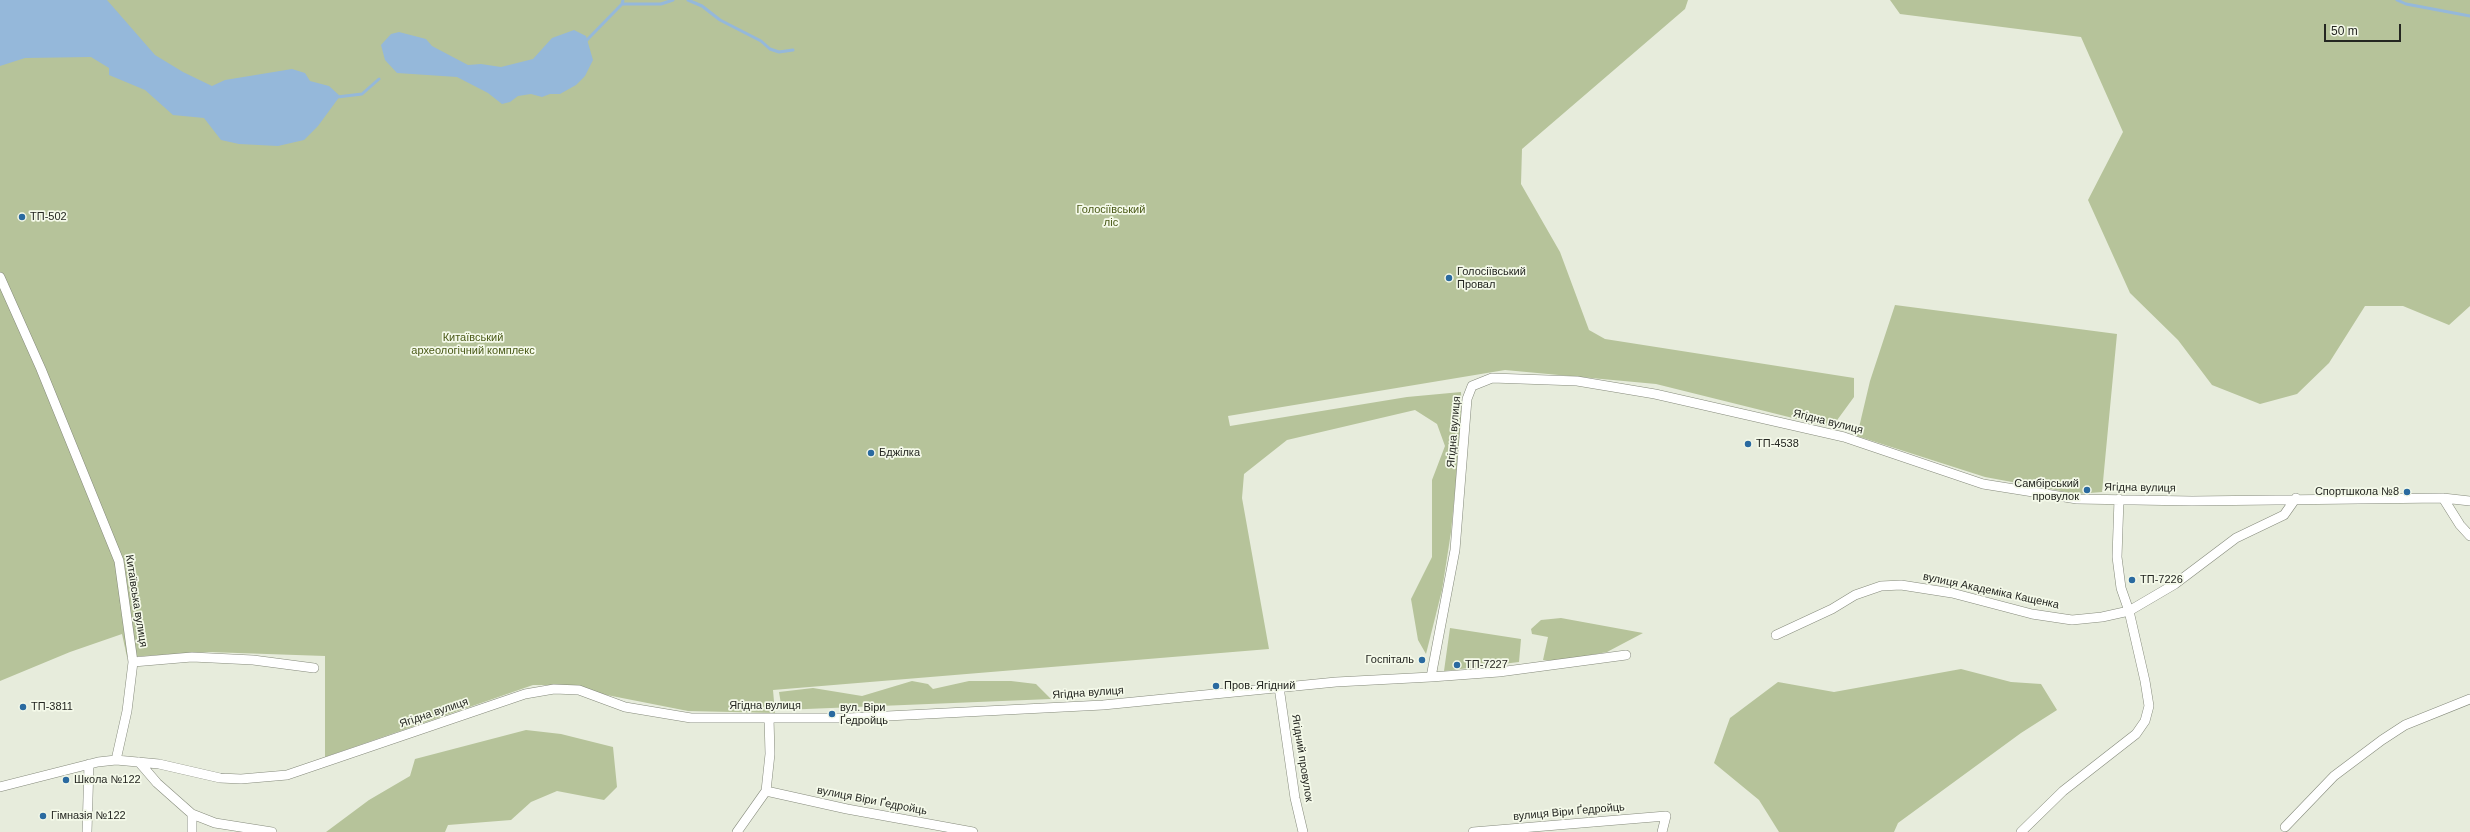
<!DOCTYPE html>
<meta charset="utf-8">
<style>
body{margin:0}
#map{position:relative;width:2470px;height:832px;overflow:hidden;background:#e7ecdc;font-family:Helvetica,sans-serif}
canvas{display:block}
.scale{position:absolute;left:2324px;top:24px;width:77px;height:18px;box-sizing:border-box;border:2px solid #242621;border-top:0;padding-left:5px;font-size:12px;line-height:14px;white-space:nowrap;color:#242621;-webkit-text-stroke:3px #f4f9e9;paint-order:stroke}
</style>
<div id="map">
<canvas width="2470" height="832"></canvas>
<div class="scale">50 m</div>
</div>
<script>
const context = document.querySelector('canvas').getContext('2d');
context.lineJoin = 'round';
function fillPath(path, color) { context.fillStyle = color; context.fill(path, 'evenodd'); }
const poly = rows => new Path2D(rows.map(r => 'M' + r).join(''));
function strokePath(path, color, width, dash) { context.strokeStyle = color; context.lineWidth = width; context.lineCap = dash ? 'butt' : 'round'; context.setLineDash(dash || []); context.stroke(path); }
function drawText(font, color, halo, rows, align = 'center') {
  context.font = font + ' Helvetica,sans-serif'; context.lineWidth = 3.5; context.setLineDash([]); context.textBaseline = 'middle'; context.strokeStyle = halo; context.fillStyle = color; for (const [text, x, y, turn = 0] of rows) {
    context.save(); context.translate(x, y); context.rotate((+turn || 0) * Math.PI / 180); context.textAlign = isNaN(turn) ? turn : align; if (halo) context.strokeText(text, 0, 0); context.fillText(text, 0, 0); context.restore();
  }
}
fillPath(poly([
 [0,0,1688,0,1685,9,1522,149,1521,184,1560,252,1589,330,1605,339,1854,378,1854,397,1835,423,1825,426,1656,384,1505,370,1228,416,1230,426,1407,397,1461,392,1462,418,1451,532,1442,590,1426,654,1418,640,1411,599,1432,557,1432,480,1445,446,1437,424,1415,410,1287,440,1244,474,1242,498,1269,649,773,690,775,713,688,711,556,685,533,685,325,757,325,656,209,652,127,657,122,634,70,652,0,681],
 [1890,0,2470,0,2470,306,2449,325,2403,306,2365,306,2329,363,2297,394,2260,404,2212,385,2178,340,2130,293,2088,200,2123,132,2081,37,1900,14],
 [1895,305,2117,334,2102,492,2077,494,1985,477,1857,436,1870,381],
 [1561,618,1643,633,1607,652,1559,661,1543,660,1548,637,1532,634,1531,629,1541,620],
 [1450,628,1521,639,1519,662,1444,671],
 [1961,669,2011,682,2041,684,2057,710,2021,733,1898,823,1894,832,1779,832,1759,800,1714,763,1730,718,1778,682,1834,692],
 [912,681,928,684,933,689,969,681,1011,681,1036,684,1051,699,782,710,779,692,813,688,862,696],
 [526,730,561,734,613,747,617,787,604,800,557,791,531,802,511,820,448,825,445,832,326,832,369,800,410,776,415,759]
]), '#b6c39a');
fillPath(poly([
 [0,0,107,0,155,55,183,72,212,86,225,80,292,69,305,73,310,81,329,86,340,96,318,126,304,140,278,146,239,144,221,140,204,118,173,115,145,90,109,75,109,68,91,57,25,58,0,66],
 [574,30,586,36,593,60,585,76,576,85,560,94,550,94,542,97,531,94,518,96,510,102,502,104,488,93,457,77,397,73,385,60,381,45,391,34,399,32,426,39,432,46,468,65,481,64,501,67,533,59,552,38]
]), '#95b8da');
strokePath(poly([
 [688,0,702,6,720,20,761,41,770,49,779,52,793,50],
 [2397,0,2406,4,2470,16],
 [622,4,661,4,673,0],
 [584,43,622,4,623,0],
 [337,97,362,94,379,79]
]), '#95b8da', 3);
const minor = poly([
 [0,277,41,369,119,561,133,662,127,711,116,760],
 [2443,498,2460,525,2470,536],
 [1776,635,1832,609,1855,595,1881,586,1901,585,1952,593,2032,614,2072,620,2102,617,2129,611,2175,584,2236,538,2284,515,2296,498],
 [133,662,192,657,253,660,314,668],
 [1431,677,1499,672,1626,655],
 [1279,687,1295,798,1303,832],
 [139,762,157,783,192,814,215,823,272,832],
 [0,787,98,762,116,760,159,764,220,778,241,779,287,775,525,694,554,689,579,690,625,707,691,718,848,718,1103,705,1336,682,1431,677,1455,550,1467,399,1472,386,1492,378,1577,381,1655,394,1844,437,1983,484,2077,499,2192,501,2443,498,2470,501],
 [766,791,847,809,973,832],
 [2285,827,2334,776,2382,740,2405,725,2470,699],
 [87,832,89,764],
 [192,832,192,814],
 [737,832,766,791,770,754,769,718],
 [1473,832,1666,816,1662,832],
 [2021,832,2063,791,2136,734,2145,721,2149,706,2145,681,2129,611,2121,588,2117,557,2119,499]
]);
strokePath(minor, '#858a7b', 10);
strokePath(minor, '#fff', 9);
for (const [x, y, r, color] of [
 [22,217,4,"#2a6aa0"],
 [1449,278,4,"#2a6aa0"],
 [1748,444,4,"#2a6aa0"],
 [871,453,4,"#2a6aa0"],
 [2087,490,4,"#2a6aa0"],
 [2407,492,4,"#2a6aa0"],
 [2132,580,4,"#2a6aa0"],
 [1422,660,4,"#2a6aa0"],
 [1457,665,4,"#2a6aa0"],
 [1216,686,4,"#2a6aa0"],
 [23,707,4,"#2a6aa0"],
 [832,714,4,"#2a6aa0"],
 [66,780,4,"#2a6aa0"],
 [43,816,4,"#2a6aa0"]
]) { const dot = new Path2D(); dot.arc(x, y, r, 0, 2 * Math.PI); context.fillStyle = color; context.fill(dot); strokePath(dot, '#f4f9e9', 1.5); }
drawText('11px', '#4a5a18', '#f4f9e9', [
 ["Голосіївський",1111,210],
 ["ліс",1111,223],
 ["Китаївський",473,338],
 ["археологічний комплекс",473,351]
]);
drawText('11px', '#242621', '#f4f9e9', [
 ["ТП-502",30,217],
 ["Голосіївський",1457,272],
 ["Провал",1457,285],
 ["ТП-4538",1756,444],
 ["Бджілка",879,453],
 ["Самбірський",2079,484,"right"],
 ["провулок",2079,497,"right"],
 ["Спортшкола №8",2399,492,"right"],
 ["ТП-7226",2140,580],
 ["Госпіталь",1414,660,"right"],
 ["ТП-7227",1465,665],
 ["Пров. Ягідний",1224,686],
 ["ТП-3811",31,707],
 ["вул. Віри",840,708],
 ["Ґедройць",840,721],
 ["Школа №122",74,780],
 ["Гімназія №122",51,816]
], 'left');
drawText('11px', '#242621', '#f4f9e9', [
 ["Ягідна вулиця",1828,422,14],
 ["Ягідна вулиця",1454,432,-85],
 ["Ягідна вулиця",2140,488,1],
 ["вулиця Академіка Кащенка",1991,591,12],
 ["Китаївська вулиця",136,601,81],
 ["Ягідна вулиця",1088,693,-4],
 ["Ягідна вулиця",765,706],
 ["Ягідна вулиця",434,713,-19],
 ["Ягідний провулок",1302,758,81],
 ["вулиця Віри Ґедройць",872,801,11],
 ["вулиця Віри Ґедройць",1569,812,-5]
]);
</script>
